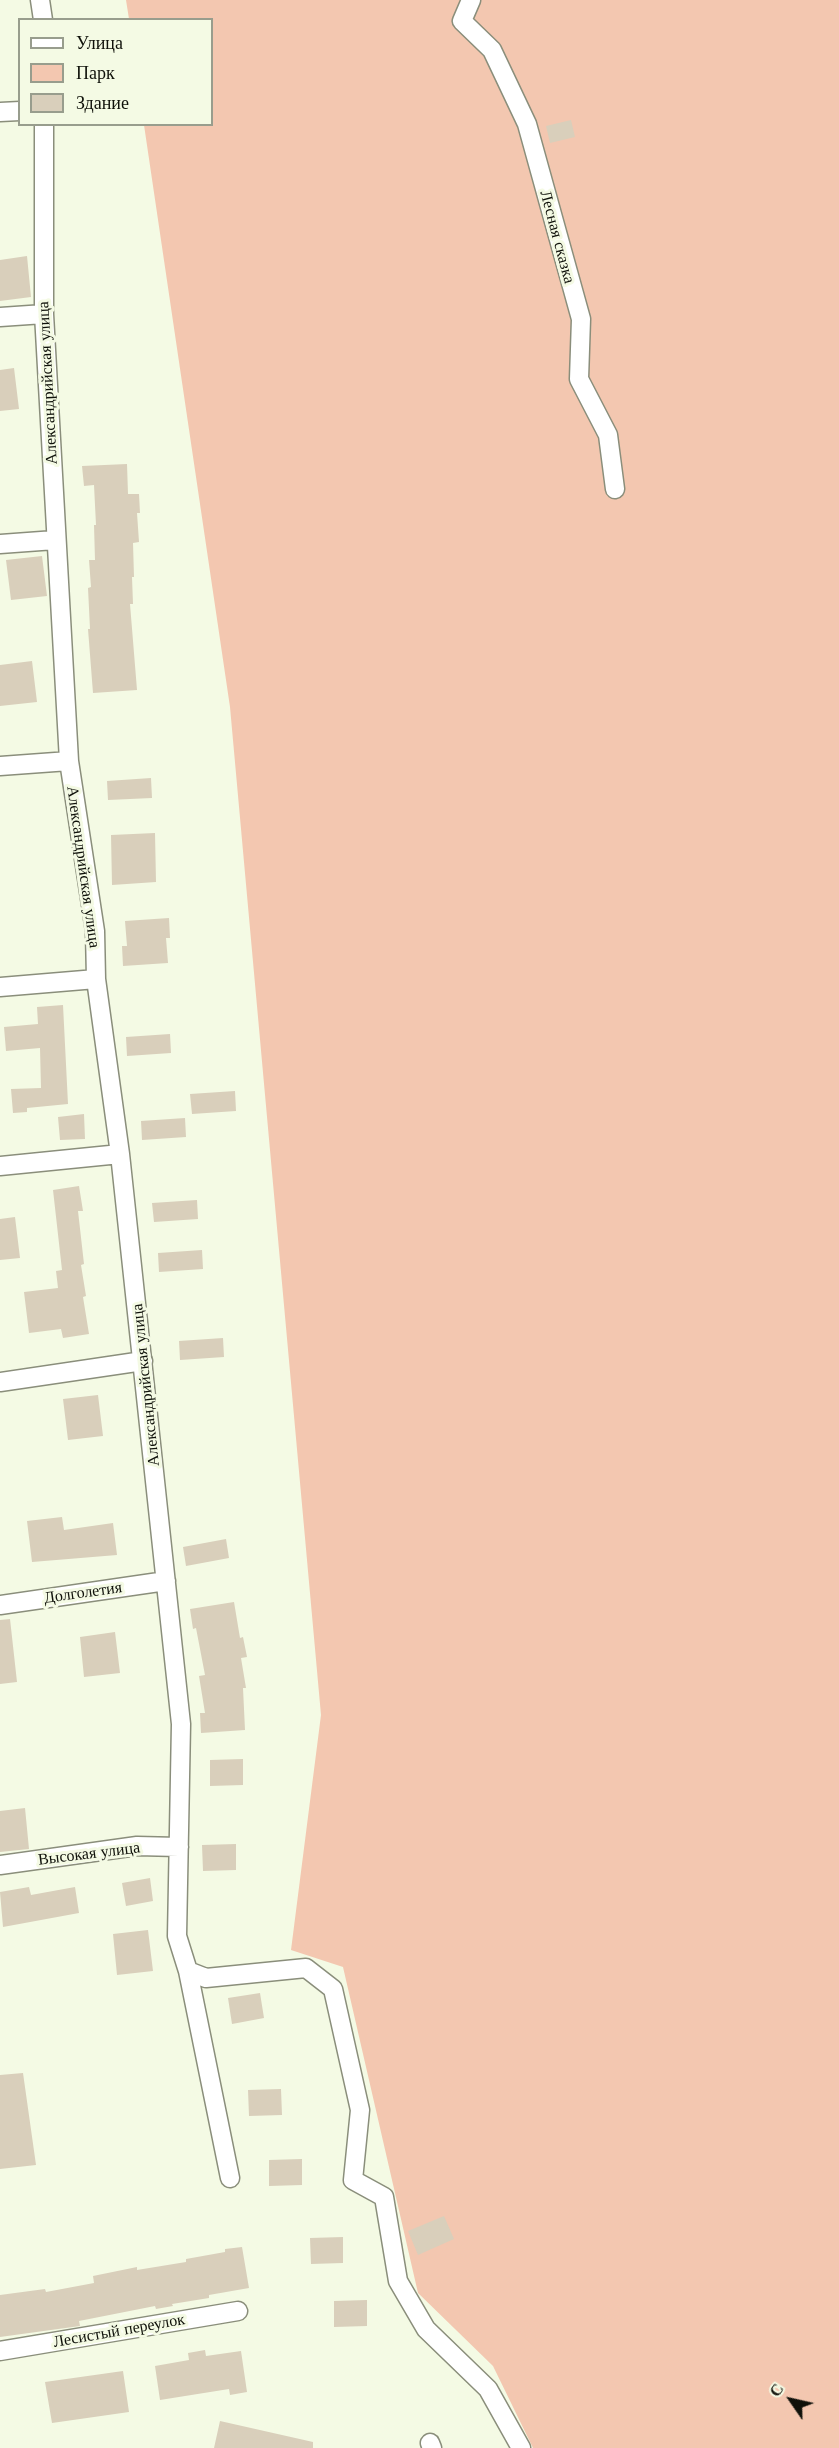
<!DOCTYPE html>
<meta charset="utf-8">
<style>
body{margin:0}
#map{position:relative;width:839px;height:2448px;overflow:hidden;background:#f4fae4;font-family:"Libre Baskerville",serif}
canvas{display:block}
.legend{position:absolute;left:18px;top:18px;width:195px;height:108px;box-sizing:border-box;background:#f4fae4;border:2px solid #989d8d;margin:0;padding:8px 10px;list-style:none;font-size:18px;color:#0f110a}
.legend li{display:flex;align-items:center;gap:12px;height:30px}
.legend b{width:30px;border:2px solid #989d8d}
.north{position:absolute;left:761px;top:2370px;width:60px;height:60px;-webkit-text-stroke:4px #f4fae4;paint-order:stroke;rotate:304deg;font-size:16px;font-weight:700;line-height:24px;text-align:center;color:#0f110a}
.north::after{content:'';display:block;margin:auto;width:21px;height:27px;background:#0f110a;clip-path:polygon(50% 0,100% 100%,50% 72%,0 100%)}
</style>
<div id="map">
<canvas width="839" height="2448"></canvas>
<ul class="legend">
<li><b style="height:8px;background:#fff"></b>Улица</li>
<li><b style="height:16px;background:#f3c7b0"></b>Парк</li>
<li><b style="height:16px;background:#d9cfbb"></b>Здание</li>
</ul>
<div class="north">С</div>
</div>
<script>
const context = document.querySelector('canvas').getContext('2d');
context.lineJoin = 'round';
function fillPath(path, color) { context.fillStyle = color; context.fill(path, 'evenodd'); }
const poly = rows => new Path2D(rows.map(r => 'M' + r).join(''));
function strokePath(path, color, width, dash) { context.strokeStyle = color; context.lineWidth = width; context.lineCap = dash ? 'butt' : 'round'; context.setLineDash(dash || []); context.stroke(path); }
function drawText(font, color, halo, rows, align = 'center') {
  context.font = font + ' "Libre Baskerville",serif'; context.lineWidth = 6; context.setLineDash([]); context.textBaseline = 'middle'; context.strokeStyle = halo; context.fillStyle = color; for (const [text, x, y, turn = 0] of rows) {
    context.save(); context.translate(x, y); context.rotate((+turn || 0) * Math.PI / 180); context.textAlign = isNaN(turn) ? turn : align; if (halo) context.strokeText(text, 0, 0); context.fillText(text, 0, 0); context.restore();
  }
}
fillPath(poly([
 [126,0,839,0,839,2448,533,2448,493,2366,418,2293,343,1967,291,1950,321,1715,230,707,144,125,212,124,212,20,129,19]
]), '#f3c7b0');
fillPath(poly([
 [571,120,575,137,550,143,546,126],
 [27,256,31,297,0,301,0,260],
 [14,368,19,409,0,411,0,370],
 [127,464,128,494,139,494,140,513,137,513,139,542,133,543,134,577,132,577,133,604,130,604,137,690,93,693,88,629,90,629,88,588,91,587,89,560,95,560,94,525,96,525,94,485,84,486,82,466],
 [42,556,47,596,11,600,6,560],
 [32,661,37,702,0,706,0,665],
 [151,778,152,798,108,800,107,781],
 [155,833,156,882,112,885,111,835],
 [169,918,170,938,166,938,168,963,123,966,122,946,127,946,125,921],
 [63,1005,68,1104,27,1108,27,1112,13,1113,11,1089,41,1088,40,1048,6,1051,4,1027,38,1024,37,1007],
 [170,1034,171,1053,127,1056,126,1037],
 [235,1091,236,1111,192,1114,190,1094],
 [84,1114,85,1139,60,1140,58,1117],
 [185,1118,186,1137,142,1140,141,1121],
 [79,1186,83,1211,78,1211,84,1264,81,1265,86,1296,83,1297,89,1334,63,1338,61,1329,29,1333,24,1292,58,1288,56,1271,62,1270,53,1190],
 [197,1200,198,1219,154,1222,152,1203],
 [15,1217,20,1258,0,1260,0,1219],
 [202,1250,203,1269,159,1272,158,1253],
 [223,1338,224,1357,180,1360,179,1341],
 [98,1395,103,1436,68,1440,63,1399],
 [62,1517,64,1530,113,1523,117,1555,32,1562,27,1521],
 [226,1539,229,1558,186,1566,183,1547],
 [234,1602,240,1638,243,1637,247,1657,241,1658,246,1688,243,1688,245,1730,201,1733,200,1713,205,1713,199,1676,205,1675,196,1628,193,1629,190,1609],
 [10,1619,17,1682,0,1684,0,1620],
 [115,1632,120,1673,84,1677,80,1637],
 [243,1759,243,1785,210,1786,210,1760],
 [25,1808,29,1849,0,1852,0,1811],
 [236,1844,236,1870,203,1871,202,1845],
 [150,1878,153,1901,126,1906,122,1883],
 [29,1887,31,1895,75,1887,79,1913,3,1927,0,1892],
 [148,1930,153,1971,117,1975,113,1934],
 [260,1993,264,2018,232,2024,228,1998],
 [23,2073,36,2165,0,2169,0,2075],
 [281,2089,282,2115,249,2116,248,2090],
 [302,2159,302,2185,269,2186,269,2160],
 [444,2216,454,2239,418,2255,408,2231],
 [343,2237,343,2263,311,2264,310,2238],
 [242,2247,249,2288,209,2295,209,2298,172,2304,173,2306,156,2309,155,2306,79,2321,80,2326,0,2337,0,2295,45,2289,46,2292,94,2283,93,2276,137,2267,137,2270,186,2262,186,2259,225,2252,225,2249],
 [367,2300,367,2326,334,2327,334,2301],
 [205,2350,206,2356,241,2351,247,2392,230,2395,229,2389,160,2400,155,2366,189,2360,188,2353],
 [123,2371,129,2412,52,2423,45,2382],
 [220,2421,313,2442,313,2448,214,2448]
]), '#d9cfbb');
const minor = poly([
 [40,0,43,20],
 [471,0,462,21,492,50,527,124,581,319,579,379,608,435,615,489],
 [0,112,20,111],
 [44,124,44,314,69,761,95,931,96,979,120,1154,181,1724,177,1936,188,1971,206,1978,306,1968,333,1989,360,2110,353,2180,384,2197,398,2281,426,2329,488,2389,521,2448],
 [0,317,44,314],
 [0,544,55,540],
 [0,766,69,761],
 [0,987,96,979],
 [0,1166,120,1154],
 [0,1382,143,1361],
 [0,1605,166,1581],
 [0,1865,137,1846,179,1847],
 [188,1971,230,2178],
 [0,2351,238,2311],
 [430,2443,432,2448]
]);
strokePath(minor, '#8a8e7b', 21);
strokePath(minor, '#fff', 18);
drawText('16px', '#0f110a', '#f4fae4', [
 ["Лесная сказка",557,237,75],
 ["Александрийская улица",48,383,-93],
 ["Александрийская улица",83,867,82],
 ["Александрийская улица",146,1385,-96],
 ["Долголетия",83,1593,-8],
 ["Высокая улица",89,1854,-7],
 ["Лесистый переулок",119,2331,-10]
]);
</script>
